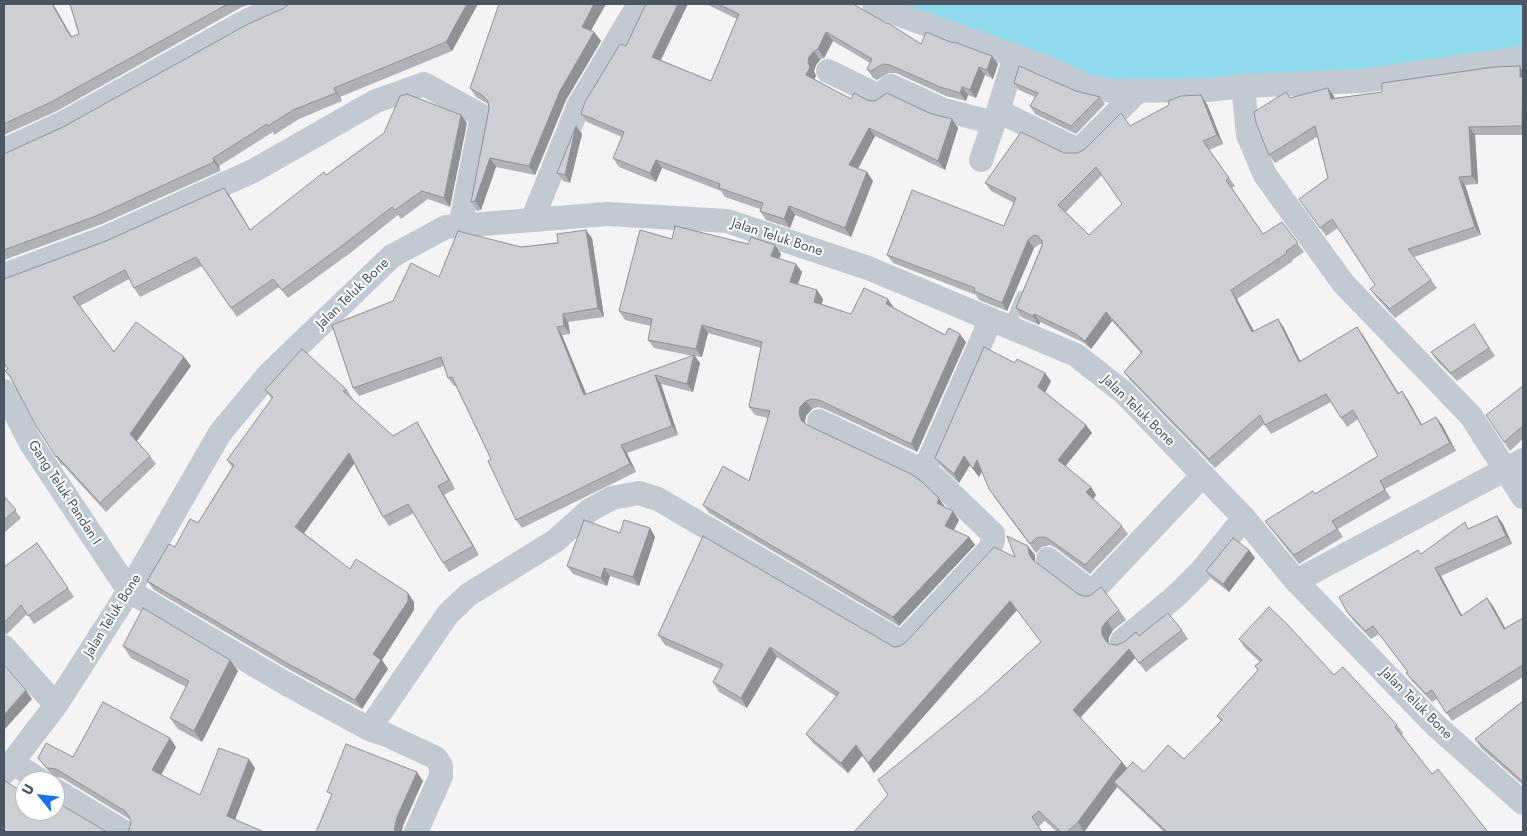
<!DOCTYPE html>
<style>
body{margin:0}
#map{position:relative;width:1527px;height:836px;overflow:hidden;background:#f5f3f3;font-family:Jost,sans-serif}
canvas{display:block}
.frame{position:absolute;inset:0;border:5px solid #4a5661;pointer-events:none}
.north{position:absolute;left:15px;top:771px;width:50px;height:50px;box-sizing:border-box;background:#fff;border:1px solid #b7bbc0;border-radius:50%;rotate:299deg;font-size:14px;font-weight:700;line-height:20px;text-align:center;color:#4a5661}
.north::after{content:'';display:block;margin:auto;width:18px;height:22px;background:#1a73e8;clip-path:polygon(50% 0,100% 100%,50% 72%,0 100%)}
</style>
<div id="map">
<canvas width="1527" height="836"></canvas>
<div class="frame"></div>
<div class="north">U</div>
</div>
<script>
const context = document.querySelector('canvas').getContext('2d');
context.lineJoin = 'round';
function fillPath(path, color) { context.fillStyle = color; context.fill(path, 'evenodd'); }
const poly = rows => new Path2D(rows.map(r => 'M' + r).join(''));
function strokePath(path, color, width, dash) { context.strokeStyle = color; context.lineWidth = width; context.lineCap = dash ? 'butt' : 'round'; context.setLineDash(dash || []); context.stroke(path); }
function drawText(font, color, halo, rows, align = 'center') {
  context.font = font + ' Jost,sans-serif'; context.lineWidth = 4; context.setLineDash([]); context.textBaseline = 'middle'; context.strokeStyle = halo; context.fillStyle = color; for (const [text, x, y, turn = 0] of rows) {
    context.save(); context.translate(x, y); context.rotate((+turn || 0) * Math.PI / 180); context.textAlign = isNaN(turn) ? turn : align; if (halo) context.strokeText(text, 0, 0); context.fillText(text, 0, 0); context.restore();
  }
}
fillPath(poly([
 [895,4,1523,4,1523,53,1304,83,1108,89]
]), '#90daee');
strokePath(poly([
 [1009,327,1022,296]
]), '#c1cad2', 11);
strokePath(poly([
 [874,4,905,17,1041,65,1087,86,1112,91,1208,90,1243,86,1362,81,1523,58],
 [828,71,879,96,891,86,941,109,994,123],
 [1243,86,1248,135,1265,175,1343,283,1471,416,1523,497],
 [998,111,1015,56],
 [4,150,63,123,248,20,284,4],
 [981,160,998,111,1076,149,1081,148,1138,91],
 [532,220,579,105,639,4],
 [4,275,107,237,253,171,376,101,424,84,482,116,460,226],
 [4,391,30,442,129,591,285,683,369,729,387,735,436,758,441,766,441,776,416,832],
 [819,421,924,471],
 [1048,559,1092,592,1203,475],
 [1296,581,1523,460],
 [1122,641,1177,595,1202,570,1244,518],
 [4,647,56,705],
 [369,729,448,614,468,595,555,541,590,510,612,498,639,493,658,499,902,643,989,550,993,541,993,534,936,479,924,471,991,319],
 [12,762,41,781],
 [4,773,56,705,129,591,220,433,269,374,392,256,446,227,607,214,727,221,868,268,1076,355,1123,392,1132,401,1244,518,1296,581,1434,724,1523,803],
 [55,790,124,832]
]), '#c1cad2', 24);
fillPath(poly([
 [4,4,53,4,72,37,79,34,70,4,251,4,242,7,57,111,4,135],
 [289,4,478,4,452,51,340,97,342,101,299,119,274,135,273,132,219,166,220,171,102,224,4,260,4,154,63,127,284,8],
 [706,4,853,4,921,44,953,43,992,56,998,64,993,79,985,75,976,98,968,95,966,101,946,96,896,73,889,73,877,80,873,78,867,69,870,63,833,41,824,58,820,60,816,65,814,71,816,76,814,79,851,99,867,100,929,113,952,119,958,128,945,170,875,136,858,169,867,172,873,181,851,237,795,215,790,228,766,220,760,211,760,209,725,197,721,191,662,168,656,182,619,167,613,158,622,137,587,122,581,114,661,60,711,81,737,19],
 [591,31,594,32,601,41,566,100,535,175,496,167,481,210,477,211,471,202,489,109,488,104,476,97,470,88],
 [1520,66,1523,72,1523,135,1475,135,1478,184,1465,185,1481,235,1414,257,1437,288,1395,318,1376,297,1370,289,1375,285,1338,228,1326,236,1299,199,1328,178,1317,137,1275,163,1269,155,1286,92,1290,98,1334,96,1334,98,1382,92],
 [1014,83,1076,91,1100,97,1105,104,1076,134,1035,114,1030,106,1035,97,1019,90],
 [1207,104,1223,144,1209,150,1235,186,1232,188,1263,234,1282,222,1304,252,1292,260,1293,261,1237,299,1254,331,1278,319,1284,328,1300,361,1357,327,1398,393,1402,391,1408,400,1422,425,1436,417,1442,425,1456,451,1385,489,1391,498,1338,529,1343,537,1299,564,1271,529,1265,521,1315,494,1378,456,1358,419,1347,427,1331,402,1271,434,1264,424,1215,468,1130,380,1124,372,1141,353,1112,321,1091,349,1082,342,1040,322,1039,325,1021,317,1016,308,1042,244,1040,244,1034,248,1007,311,979,300,976,295,893,263,887,255,1004,226,1014,203,991,191,985,183,1064,153,1078,153,1130,126],
 [1102,175,1122,204,1089,235,1066,212],
 [467,123,450,207,428,199,401,219,398,215,349,254,288,298,279,287,237,317,202,266,140,297,134,288,129,279,80,306,114,352,184,357,191,366,137,441,150,456,156,464,106,512,63,465,62,466,56,457,13,381,5,371,8,369,106,241,224,188,250,230,326,175],
 [582,134,570,183,563,181,557,173],
 [592,238,604,317,568,322,570,334,562,335,586,394,693,356,654,348,648,340,651,326,625,320,619,311,672,239,781,254,779,259,796,264,802,272,798,284,823,299,822,304,851,314,894,308,945,335,966,342,917,452,825,409,818,407,812,409,806,416,805,422,806,424,945,507,959,520,954,530,969,537,975,545,899,626,709,513,703,505,749,481,768,418,755,415,749,407,761,348,708,333,702,357,695,356,700,363,693,392,661,384,678,435,627,453,636,472,522,528,516,520,491,459,456,386,454,386,448,378,444,366,359,396,353,388,393,301,439,277,521,247],
 [1474,324,1495,356,1457,381,1437,361,1431,352],
 [1051,381,1045,392,1086,425,1092,433,1065,466,1091,487,1096,495,1093,499,1122,526,1128,534,1090,574,1056,548,1050,545,1042,547,1036,553,994,497,982,471,979,477,970,465,959,483,941,466,935,458],
 [1523,386,1523,439,1510,451,1504,442],
 [265,390,347,390,353,399,352,399,393,436,423,432,455,489,444,495,479,555,449,572,443,563,414,513,389,526,383,517,354,464,304,533,350,569,414,602,414,610,382,660,388,669,362,709,292,671,154,590,147,581,175,547,198,523,232,467,227,460,272,399],
 [4,496,21,518,4,533],
 [1497,516,1503,524,1512,544,1441,576,1462,616,1487,598,1493,606,1505,628,1523,618,1523,677,1452,721,1437,699,1432,702,1412,681,1406,673,1408,672,1379,634,1371,639,1353,620,1347,612,1421,554,1470,528],
 [650,528,655,537,639,586,610,576,607,586,573,574,567,566,620,533],
 [37,543,74,597,34,624,27,614,7,634,4,634,4,567],
 [1249,550,1255,558,1229,592,1212,579,1206,571],
 [1035,555,1035,562,1078,594,1119,610,1126,620,1113,630,1109,637,1109,643,1110,644,1117,645,1139,636,1182,630,1188,639,1146,672,1135,658,1080,718,1122,762,1127,768,1144,772,1184,759,1221,721,1217,716,1258,670,1255,666,1260,662,1245,648,1239,639,1334,675,1397,725,1403,733,1402,735,1432,774,1488,832,1164,832,1120,790,1117,787,1084,832,1057,832,1045,821,1039,826,854,832,981,696,1041,642,1017,610,874,773,862,755,848,773,813,743,806,734,837,697,777,657,747,708,719,692,713,682,720,669,665,645,658,635,894,647,900,646,1015,557],
 [123,646,238,671,202,742,178,729,170,718,186,687,131,658],
 [1523,701,1523,785,1481,748,1475,739],
 [176,747,161,775,200,795,255,768,235,820,265,832,127,832,129,830,131,823,131,820,62,778,54,777,45,767,38,758,73,757]
]), '#b0b2b7');
fillPath(poly([
 [52,4,53,4,77,46,71,37],
 [467,4,478,4,452,51,446,42],
 [594,4,606,4,588,36,582,27],
 [678,4,688,4,658,66,652,57],
 [594,32,601,41,566,100,535,175,529,166,560,91],
 [826,32,833,41,824,58,818,49],
 [814,51,820,60,816,65,814,71,816,76,812,83,806,75,809,57],
 [992,56,998,64,993,79,987,70],
 [1520,66,1523,72,1523,82,1520,77],
 [979,67,985,75,976,98,970,90],
 [962,87,968,95,966,101,960,93],
 [334,88,340,97,342,101,336,93],
 [1328,88,1334,96,1337,107,1331,99],
 [1201,95,1207,104,1223,144,1217,135],
 [1522,101,1523,102,1523,128,1522,126],
 [461,115,467,123,450,207,444,198],
 [952,119,958,128,945,170,938,161],
 [576,126,582,134,570,183,565,175],
 [1469,127,1475,135,1478,184,1472,176],
 [869,128,875,136,855,174,849,165],
 [213,158,219,166,220,171,214,162],
 [490,158,496,167,481,210,475,201],
 [656,160,662,168,656,182,650,173],
 [867,172,873,181,851,237,845,228],
 [1459,177,1465,185,1481,235,1475,227],
 [224,188,230,196,256,239,250,230],
 [789,206,795,215,790,228,784,219],
 [586,230,592,238,604,317,598,308],
 [1028,240,1034,248,1007,311,1002,303],
 [775,245,781,254,777,265,771,256],
 [796,264,802,272,796,290,790,282],
 [817,290,823,299,820,310,814,302],
 [1231,290,1237,299,1258,340,1252,332],
 [888,299,894,308,886,304],
 [1106,312,1112,321,1091,349,1085,341],
 [563,314,568,322,570,334,564,326],
 [1034,314,1040,322,1039,325,1033,316],
 [1278,319,1284,328,1305,371,1299,362],
 [702,325,708,333,702,357,696,349],
 [557,327,562,335,590,403,584,395],
 [1357,327,1363,335,1404,402,1398,394],
 [960,334,966,342,917,452,911,444],
 [694,355,700,363,693,392,687,384],
 [184,357,191,366,136,442,130,434],
 [1045,373,1051,381,1044,395,1038,387],
 [655,375,661,384,678,435,672,426],
 [1402,391,1408,400,1427,434,1421,425],
 [806,401,812,409,806,416,805,422,807,428,801,420,799,413,800,407],
 [1436,417,1442,425,1456,451,1450,443],
 [417,422,423,432,455,489,449,480],
 [1086,425,1092,433,1064,468,1058,460],
 [621,445,627,453,636,472,630,464],
 [349,453,355,462,302,536,295,527],
 [964,456,970,465,959,483,954,474],
 [977,460,983,469,979,477,973,469],
 [438,486,444,495,479,555,473,546],
 [1091,487,1096,495,1092,501,1086,492],
 [939,498,945,507,943,512,937,503],
 [953,511,959,520,951,535,945,526],
 [1497,516,1503,524,1512,544,1506,536],
 [650,528,655,537,639,586,633,577],
 [969,537,975,545,899,626,893,617],
 [1028,546,1035,555,1035,564,1029,554],
 [1249,550,1255,558,1229,592,1223,584],
 [604,568,610,576,607,586,601,578],
 [1435,568,1441,576,1467,625,1461,616],
 [408,593,414,602,414,610,382,660,388,669,362,709,355,700,373,654],
 [1487,598,1493,606,1510,637,1504,629],
 [1010,601,1017,610,874,773,868,763],
 [1107,621,1113,630,1109,637,1109,644,1105,640,1102,634,1102,627],
 [770,647,777,657,747,708,741,698],
 [1129,649,1135,658,1079,719,1073,710],
 [230,660,238,671,202,742,194,731],
 [26,690,32,699,4,730,4,715],
 [170,738,176,747,159,779,152,770],
 [856,745,863,755,848,773,841,763],
 [249,759,255,768,233,825,227,816],
 [1122,762,1129,771,1114,782,1117,787,1084,832,1078,822],
 [417,772,423,781,403,826,402,832,396,832,394,830,397,817]
]), '#909195');
const building = poly([
 [4,4,52,4,71,37,79,34,70,4,228,4,51,102,4,124,4,4],
 [289,4,467,4,446,42,334,88,336,93,293,110,268,126,267,124,213,158,214,162,96,216,4,250,4,154,63,127,248,24,284,8,289,4],
 [499,4,594,4,582,27,594,32,560,91,529,166,490,158,475,201,471,202,489,109,488,101,482,95,470,88,499,4],
 [646,4,678,4,652,57,711,81,739,14,718,4,853,4,888,24,888,23,921,44,926,32,953,43,954,42,992,56,987,70,979,67,970,90,962,87,960,93,940,87,890,65,883,64,871,71,867,69,872,59,826,32,818,49,814,51,809,57,808,63,810,67,806,75,851,99,854,93,867,100,875,101,887,93,929,113,952,119,938,161,869,128,849,165,867,172,845,228,789,206,784,219,760,211,763,203,719,188,720,184,656,160,650,173,613,158,624,132,581,114,585,102,620,44,626,46,646,4],
 [1019,66,1076,91,1100,97,1071,126,1030,106,1038,93,1014,83,1019,66],
 [1520,66,1520,77,1523,77,1522,126,1469,127,1472,176,1459,177,1475,227,1408,249,1431,280,1390,309,1370,289,1375,285,1332,219,1320,228,1299,199,1328,178,1315,126,1269,155,1256,123,1254,112,1286,92,1290,98,1328,88,1331,99,1382,92,1382,83,1494,67,1520,66],
 [407,94,461,115,444,198,422,191,395,210,392,207,343,245,282,290,273,279,231,308,196,257,134,288,125,270,73,297,114,352,136,322,184,357,130,434,150,456,100,503,57,456,56,457,36,426,10,376,5,371,8,369,4,363,4,279,106,241,224,188,250,230,324,172,326,175,384,133,400,96,407,94],
 [1201,95,1217,135,1203,141,1229,178,1226,180,1263,234,1282,222,1298,243,1286,251,1287,253,1231,290,1252,332,1278,319,1299,362,1357,327,1398,394,1402,391,1421,425,1436,417,1450,443,1380,481,1385,490,1332,521,1337,529,1294,555,1265,521,1313,491,1315,494,1378,456,1353,410,1341,418,1326,394,1265,425,1260,415,1209,459,1124,372,1142,352,1106,312,1085,341,1076,334,1034,314,1033,316,1016,308,1042,246,1042,241,1038,236,1034,235,1028,240,1002,303,974,291,975,288,887,255,912,190,1004,226,1016,198,985,183,1021,132,1064,153,1078,153,1085,149,1121,113,1130,126,1169,105,1168,101,1181,96,1201,95],
 [1096,167,1122,204,1089,235,1058,205,1096,167],
 [576,126,565,175,557,173,576,126],
 [675,226,748,244,751,237,775,245,771,256,796,264,790,282,817,290,814,302,851,314,864,288,888,299,886,304,945,335,949,328,960,334,911,444,819,400,812,399,806,401,800,407,799,413,801,420,807,425,911,474,921,481,939,498,937,503,953,511,945,526,969,537,893,617,703,505,723,466,749,481,770,411,749,407,762,342,702,325,696,349,648,340,652,319,619,311,640,230,672,239,675,226],
 [586,230,598,308,563,314,564,326,557,327,584,395,694,355,687,384,655,375,672,426,621,445,630,464,516,520,488,461,491,459,452,377,448,378,441,357,353,388,332,325,393,301,411,263,439,277,458,231,521,247,558,243,557,234,586,230],
 [1474,324,1489,348,1451,373,1431,352,1474,324],
 [984,347,1015,363,1017,359,1045,373,1038,387,1086,425,1058,460,1091,487,1086,492,1122,526,1085,565,1050,540,1044,537,1036,538,1030,544,989,489,977,460,973,469,964,456,954,474,935,458,984,347],
 [302,349,347,390,343,391,393,436,417,422,449,480,438,486,473,546,443,563,408,504,383,517,349,453,295,527,350,569,356,559,408,593,408,601,373,654,381,660,355,700,285,662,147,581,169,544,175,547,190,519,198,523,234,465,227,460,273,397,265,390,302,349],
 [1523,386,1523,426,1504,442,1486,415,1523,386],
 [4,496,16,510,4,520,4,496],
 [1497,516,1506,536,1435,568,1461,616,1487,598,1504,629,1523,618,1523,665,1446,713,1432,690,1426,694,1406,673,1408,672,1373,626,1365,631,1347,612,1339,597,1418,550,1421,554,1465,522,1468,529,1497,516],
 [584,520,620,533,624,520,650,528,633,577,604,568,601,578,567,566,584,520],
 [703,536,894,647,900,646,905,643,994,547,1015,557,1007,536,1028,546,1029,554,1033,560,1078,594,1084,596,1089,596,1101,587,1119,610,1107,621,1102,627,1102,634,1105,640,1110,644,1117,645,1124,642,1136,632,1139,636,1168,613,1182,630,1139,663,1129,649,1073,710,1122,762,1078,822,1067,832,1061,832,1039,811,1032,817,1042,832,854,832,888,795,878,780,981,696,1041,642,1010,601,868,763,856,745,841,763,806,734,839,693,770,647,741,698,713,682,723,664,658,635,703,536],
 [1233,538,1249,550,1223,584,1206,571,1233,538],
 [37,543,68,588,28,616,21,605,4,623,4,567,37,543],
 [1269,607,1286,623,1334,675,1343,667,1397,725,1395,727,1432,774,1438,769,1488,832,1167,832,1114,782,1133,762,1144,772,1168,745,1184,759,1222,720,1217,716,1258,670,1255,666,1262,660,1239,639,1269,607],
 [143,608,230,660,194,731,170,718,189,681,123,646,143,608],
 [4,665,26,690,4,715,4,665],
 [1523,701,1523,782,1475,739,1523,701],
 [103,702,170,738,152,770,200,795,219,748,249,759,227,816,264,832,127,832,129,830,131,823,129,816,125,811,56,769,47,768,38,758,46,743,73,757,103,702],
 [346,744,417,772,397,817,394,830,398,832,316,832,332,794,327,792,346,744],
 [5,781,21,791,25,783,25,811,55,811,55,801,107,832,4,832,4,782,5,781]
]);
fillPath(building, '#cdcfd5');
strokePath(building, '#909195', 1);
drawText('14px', '#4a5661', '#fff', [
 ["Jalan Teluk Bone",777,238,18],
 ["Jalan Teluk Bone",353,294,-44],
 ["Jalan Teluk Bone",1138,411,44],
 ["Gang Teluk Pandan I",64,493,57],
 ["Jalan Teluk Bone",113,616,-58],
 ["Jalan Teluk Bone",1416,704,45]
]);
</script>
